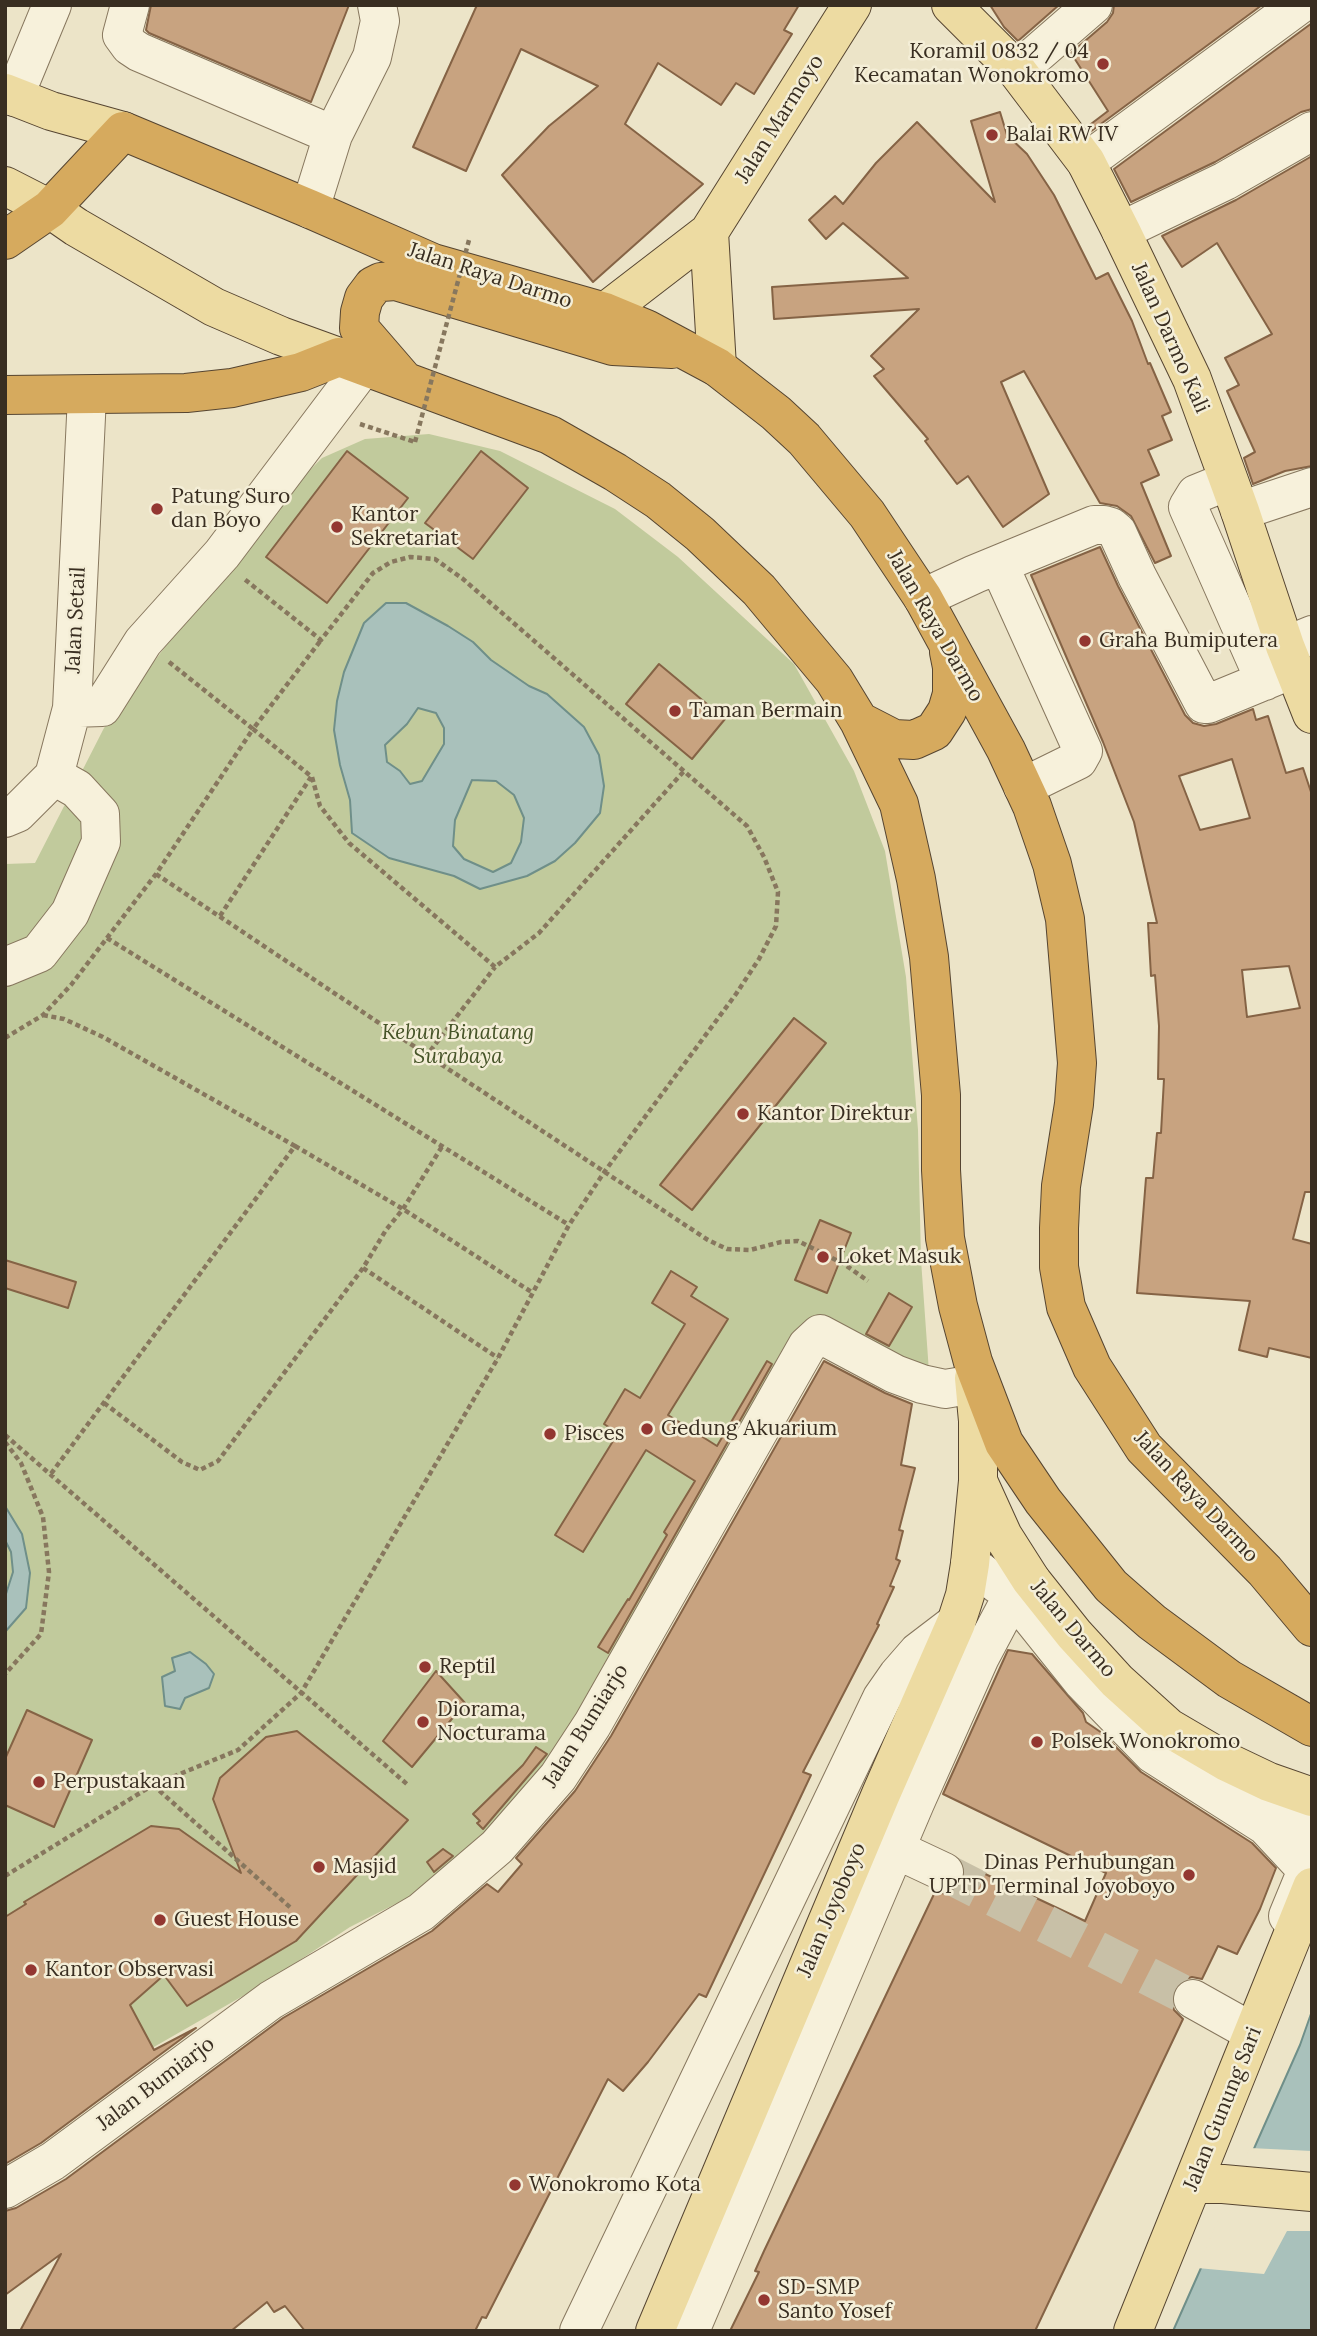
<!DOCTYPE html>
<style>
body{margin:0}
#map{position:relative;width:1317px;height:2336px;overflow:hidden;background:#ece4c8;font-family:Lora,serif}
canvas{display:block}
.frame{position:absolute;inset:0;border:7px solid #392e21;pointer-events:none}
</style>
<div id="map">
<canvas width="1317" height="2336"></canvas>
<div class="frame"></div>
</div>
<script>
const context = document.querySelector('canvas').getContext('2d');
context.lineJoin = 'round';
function fillPath(path, color) { context.fillStyle = color; context.fill(path, 'evenodd'); }
const poly = rows => new Path2D(rows.map(r => 'M' + r).join(''));
function strokePath(path, color, width, dash) { context.strokeStyle = color; context.lineWidth = width; context.lineCap = dash ? 'butt' : 'round'; context.setLineDash(dash || []); context.stroke(path); }
function drawText(font, color, halo, rows, align = 'center') {
  context.font = font + ' Lora,serif'; context.lineWidth = 5; context.setLineDash([]); context.textBaseline = 'middle'; context.strokeStyle = halo; context.fillStyle = color; for (const [text, x, y, turn = 0] of rows) {
    context.save(); context.translate(x, y); context.rotate((+turn || 0) * Math.PI / 180); context.textAlign = isNaN(turn) ? turn : align; if (halo) context.strokeText(text, 0, 0); context.fillText(text, 0, 0); context.restore();
  }
}
fillPath(poly([
 [429,434,500,451,615,509,678,557,794,664,854,771,885,851,906,977,918,1130,921,1260,929,1372,814,1324,552,1777,417,1893,350,1927,262,1985,112,2071,5,2122,5,864,35,863,104,728,266,513,322,458,365,439]
]), '#c1ca9c');
const water = poly([
 [386,603,406,603,448,626,473,642,491,660,529,686,547,694,584,727,599,755,604,786,600,813,575,843,555,861,527,876,480,889,454,876,389,858,352,833,350,800,340,765,334,730,337,701,344,672,364,623,386,603],
 [418,708,436,713,444,728,444,744,422,781,410,784,400,771,387,762,385,745,407,724,418,708],
 [472,780,496,781,514,795,524,818,521,842,511,863,493,872,464,859,453,846,455,820,472,780],
 [5,1506,22,1534,30,1573,26,1608,5,1632,5,1597,13,1572,11,1552,5,1540,5,1506],
 [190,1652,206,1664,214,1674,209,1688,185,1698,180,1709,165,1706,162,1677,175,1671,172,1658,190,1652],
 [1312,2011,1312,2331,1173,2331,1300,2045,1312,2011]
]);
fillPath(water, '#a9c1bb');
strokePath(water, '#6f8f89', 2);
fillPath(poly([
 [1250,2148,1312,2151,1312,2231,1287,2231,1264,2274,1197,2268]
]), '#ece4c8');
const building = poly([
 [151,5,349,5,311,102,149,33,146,30,151,5],
 [477,5,799,5,784,30,792,34,754,94,736,83,721,105,658,63,625,124,703,184,593,282,502,175,549,126,598,86,521,49,466,171,413,147,477,5],
 [990,5,1059,5,1018,41,1004,27,990,5],
 [1114,5,1262,5,1090,132,1087,127,1108,111,1071,53,1107,22,1113,13,1114,5],
 [1312,23,1312,109,1301,112,1215,162,1131,202,1114,169,1312,23],
 [1000,112,1007,135,1027,154,1054,195,1096,279,1108,273,1132,321,1148,364,1150,363,1171,412,1162,416,1172,440,1148,450,1159,475,1141,483,1171,556,1155,563,1131,516,1117,506,1100,503,1024,371,1001,382,1049,494,1003,527,968,476,957,484,925,441,928,439,874,376,884,369,871,356,919,309,774,319,772,287,908,278,843,223,826,239,809,220,835,196,843,204,876,163,917,122,995,202,971,121,1000,112],
 [1312,156,1312,466,1285,471,1253,484,1244,458,1255,452,1227,391,1239,385,1225,358,1272,334,1217,243,1182,267,1162,236,1236,200,1312,156],
 [347,451,408,498,327,603,266,557,347,451],
 [481,451,528,488,473,559,425,523,481,451],
 [1100,547,1118,586,1185,715,1193,723,1204,726,1216,724,1253,709,1256,720,1268,716,1286,773,1303,768,1312,795,1312,1192,1305,1192,1293,1239,1312,1244,1312,1358,1269,1348,1267,1357,1239,1350,1250,1301,1137,1293,1146,1178,1153,1178,1157,1133,1161,1133,1164,1079,1158,1079,1159,1026,1155,975,1151,976,1148,923,1157,923,1134,822,1103,742,1031,575,1100,547],
 [1232,759,1250,818,1200,830,1179,776,1232,759],
 [1289,966,1300,1008,1247,1017,1242,970,1289,966],
 [659,664,725,719,692,759,626,704,659,664],
 [794,1018,826,1043,692,1210,660,1185,794,1018],
 [820,1220,851,1233,827,1293,795,1280,820,1220],
 [5,1260,76,1282,68,1308,5,1288,5,1260],
 [671,1271,697,1287,691,1296,728,1319,668,1415,717,1446,767,1361,772,1364,608,1653,598,1647,628,1599,629,1600,667,1535,664,1532,695,1481,646,1450,583,1552,555,1535,618,1433,604,1424,625,1389,640,1398,685,1324,652,1303,671,1271],
 [889,1293,912,1307,889,1346,866,1334,889,1293],
 [824,1361,885,1393,912,1404,901,1465,915,1468,899,1530,903,1531,896,1559,900,1561,890,1586,894,1587,877,1624,879,1625,803,1772,811,1775,706,1997,699,1994,648,2062,623,2091,608,2079,486,2318,482,2317,475,2331,305,2331,285,2306,274,2312,267,2302,231,2331,20,2331,61,2254,5,2295,5,2211,16,2208,66,2179,283,2018,432,1931,487,1884,498,1892,522,1864,516,1858,575,1791,611,1736,824,1361],
 [1008,1650,1032,1654,1083,1713,1086,1722,1102,1733,1141,1772,1252,1843,1276,1868,1260,1909,1237,1954,1218,1946,1202,1979,1192,1977,1182,1980,1174,1989,1171,2000,1174,2010,1183,2019,1035,2331,730,2331,759,2272,755,2271,764,2251,935,1892,947,1894,957,1889,964,1881,966,1871,964,1864,1085,1921,1106,1873,943,1794,1008,1650],
 [436,1671,465,1703,412,1767,383,1741,436,1671],
 [27,1710,92,1740,54,1827,5,1805,5,1759,27,1710],
 [297,1731,408,1820,296,1941,187,2006,164,1975,130,2005,154,2050,196,2028,41,2143,5,2164,5,1917,26,1904,24,1902,151,1826,179,1829,241,1873,213,1799,220,1778,266,1737,297,1731],
 [536,1747,547,1754,483,1829,477,1823,480,1821,473,1814,523,1765,536,1747],
 [443,1849,453,1856,434,1872,427,1862,443,1849]
]);
fillPath(building, '#c8a380');
strokePath(building, '#856345', 2);
strokePath(poly([
 [944,1872,1193,1999]
]), '#c8c0a7', 38, [38, 19]);
const minor = poly([
 [130,5,122,35,130,46,139,52,333,135],
 [1017,71,1093,5],
 [14,97,52,5],
 [1086,162,1299,5],
 [310,209,333,135,372,57,380,21,377,5],
 [1121,231,1225,181,1312,131],
 [1228,481,1196,494,1188,507,1265,681],
 [1240,511,1312,487],
 [999,565,1083,751,1078,760,1023,787],
 [923,598,975,574,1094,525,1104,525,1111,527,1117,532,1137,576,1204,704,1208,704,1293,669],
 [1285,646,1312,635],
 [72,708,102,707,143,642,222,554,363,367],
 [5,818,17,813,54,776,72,708,87,396],
 [5,967,39,953,70,913,101,842,100,814,77,789,54,776],
 [970,1564,1014,1596,1082,1681,1153,1754,1266,1826,1307,1870],
 [1252,1775,1291,1811,1301,1825,1309,1842,1307,1870,1288,1916],
 [895,1849,944,1872],
 [1193,1999,1243,2027],
 [5,2189,53,2161,271,2000,421,1912,497,1847,558,1777,592,1725,807,1346,820,1334,895,1374,922,1384,945,1389,975,1384],
 [579,2331,882,1698,898,1675,918,1652,956,1623],
 [690,2331,915,1803,980,1657,1005,1610,1014,1596,1031,1580]
]);
const major = poly([
 [951,5,1017,71,1086,162,1121,231,1192,379,1240,511,1285,646,1312,714],
 [5,93,51,111,123,131],
 [5,186,50,209,76,227,214,307,281,336,339,357],
 [709,232,717,367],
 [605,312,709,232,852,5],
 [974,1378,978,1421,978,1481,1003,1536,1031,1580,1074,1634,1117,1681,1169,1728,1227,1762,1269,1782,1312,1797],
 [1193,2184,1223,2184,1312,2192],
 [655,2331,881,1794,956,1623,965,1595,970,1564,978,1481],
 [1133,2331,1312,1887]
]);
const highway = poly([
 [5,240,50,209,123,131,310,209,433,263,605,312,646,329,717,367,776,413,804,439,867,514,923,598,1006,750,1032,806,1052,864,1065,919,1077,1063,1074,1104,1061,1186,1059,1228,1059,1267,1066,1307,1092,1367,1144,1448,1265,1571,1312,1627],
 [403,379,359,328,360,312,364,298,373,286,381,282,396,281,613,346,672,349],
 [5,395,186,393,232,388,301,372,339,357,550,435,615,472,658,500,700,534,759,590,834,680,859,721,899,804,916,879,929,957,941,1095,941,1170,945,1238,958,1306,973,1362,1004,1443,1043,1501,1111,1586,1152,1622,1229,1679,1312,1727],
 [859,721,894,739,914,740,934,731,947,711,952,694,952,667,949,652]
]);
strokePath(minor, '#87775e', 40);
strokePath(major, '#564531', 40);
strokePath(highway, '#564531', 40);
strokePath(poly([
 [360,424,415,442],
 [169,662,253,729,321,640],
 [156,874,427,1055,495,967],
 [220,916,311,777],
 [107,938,569,1225],
 [43,1015,64,1019,103,1037,295,1146,50,1475],
 [5,1038,43,1015,71,985,156,874,253,729,312,777,320,806,349,843,495,967,539,933,684,771],
 [427,1055,708,1240,727,1249,750,1250,781,1242,798,1241,844,1264,868,1281],
 [295,1146,403,1209,533,1293],
 [363,1268,498,1358],
 [104,1403,182,1462,200,1470,218,1461,363,1268,386,1230,403,1209,443,1145],
 [5,1435,408,1785],
 [5,1442,21,1463,43,1517,49,1572,41,1634,5,1674],
 [153,1785,292,1909],
 [5,1876,153,1785,238,1750,301,1693,498,1358,569,1225,605,1171,736,994,759,959,776,926,778,892,764,857,747,826,463,579,435,559,410,557,391,562,373,573,321,640,243,578]
]), '#87775e', 4.5, [5, 3.5]);
strokePath(minor, '#f7f1db', 38);
strokePath(major, '#eddba2', 38);
strokePath(highway, '#d6aa5e', 38);
strokePath(poly([
 [415,442,469,240]
]), '#87775e', 4.5, [5, 3.5]);
for (const [x, y, r, color] of [
 [1103,64,7,"#933731"],
 [992,135,7,"#933731"],
 [157,509,7,"#933731"],
 [337,527,7,"#933731"],
 [1085,641,7,"#933731"],
 [675,711,7,"#933731"],
 [743,1114,7,"#933731"],
 [823,1257,7,"#933731"],
 [647,1429,7,"#933731"],
 [550,1434,7,"#933731"],
 [425,1667,7,"#933731"],
 [423,1722,7,"#933731"],
 [1037,1742,7,"#933731"],
 [39,1782,7,"#933731"],
 [319,1867,7,"#933731"],
 [1189,1875,7,"#933731"],
 [160,1920,7,"#933731"],
 [31,1970,7,"#933731"],
 [515,2185,7,"#933731"],
 [764,2300,7,"#933731"]
]) { const dot = new Path2D(); dot.arc(x, y, r, 0, 2 * Math.PI); context.fillStyle = color; context.fill(dot); strokePath(dot, '#f4eed7', 2.5); }
drawText('21px', '#392e21', '#f4eed7', [
 ["Koramil 0832 / 04",1089,52,"right"],
 ["Kecamatan Wonokromo",1089,76,"right"],
 ["Balai RW IV",1006,135],
 ["Patung Suro",171,497],
 ["dan Boyo",171,521],
 ["Kantor",351,515],
 ["Sekretariat",351,539],
 ["Graha Bumiputera",1099,641],
 ["Taman Bermain",689,711],
 ["Kantor Direktur",757,1114],
 ["Loket Masuk",837,1257],
 ["Gedung Akuarium",661,1429],
 ["Pisces",564,1434],
 ["Reptil",439,1667],
 ["Diorama,",437,1710],
 ["Nocturama",437,1734],
 ["Polsek Wonokromo",1051,1742],
 ["Perpustakaan",53,1782],
 ["Dinas Perhubungan",1175,1863,"right"],
 ["UPTD Terminal Joyoboyo",1175,1887,"right"],
 ["Masjid",333,1867],
 ["Guest House",174,1920],
 ["Kantor Observasi",45,1970],
 ["Wonokromo Kota",529,2185],
 ["SD-SMP",778,2288],
 ["Santo Yosef",778,2312]
], 'left');
drawText('21px', '#392e21', '#f4eed7', [
 ["Jalan Marmoyo",780,119,-58],
 ["Jalan Raya Darmo",490,276,18],
 ["Jalan Darmo Kali",1170,338,66],
 ["Jalan Setail",76,620,-87],
 ["Jalan Raya Darmo",935,626,60],
 ["Jalan Raya Darmo",1196,1497,47],
 ["Jalan Darmo",1073,1629,50],
 ["Jalan Bumiarjo",586,1726,-58],
 ["Jalan Joyoboyo",832,1910,-67],
 ["Jalan Bumiarjo",156,2084,-37],
 ["Jalan Gunung Sari",1223,2109,-68]
]);
drawText('italic 21px', '#465428', '#f4eed7', [
 ["Kebun Binatang",458,1033],
 ["Surabaya",458,1057]
]);
</script>
